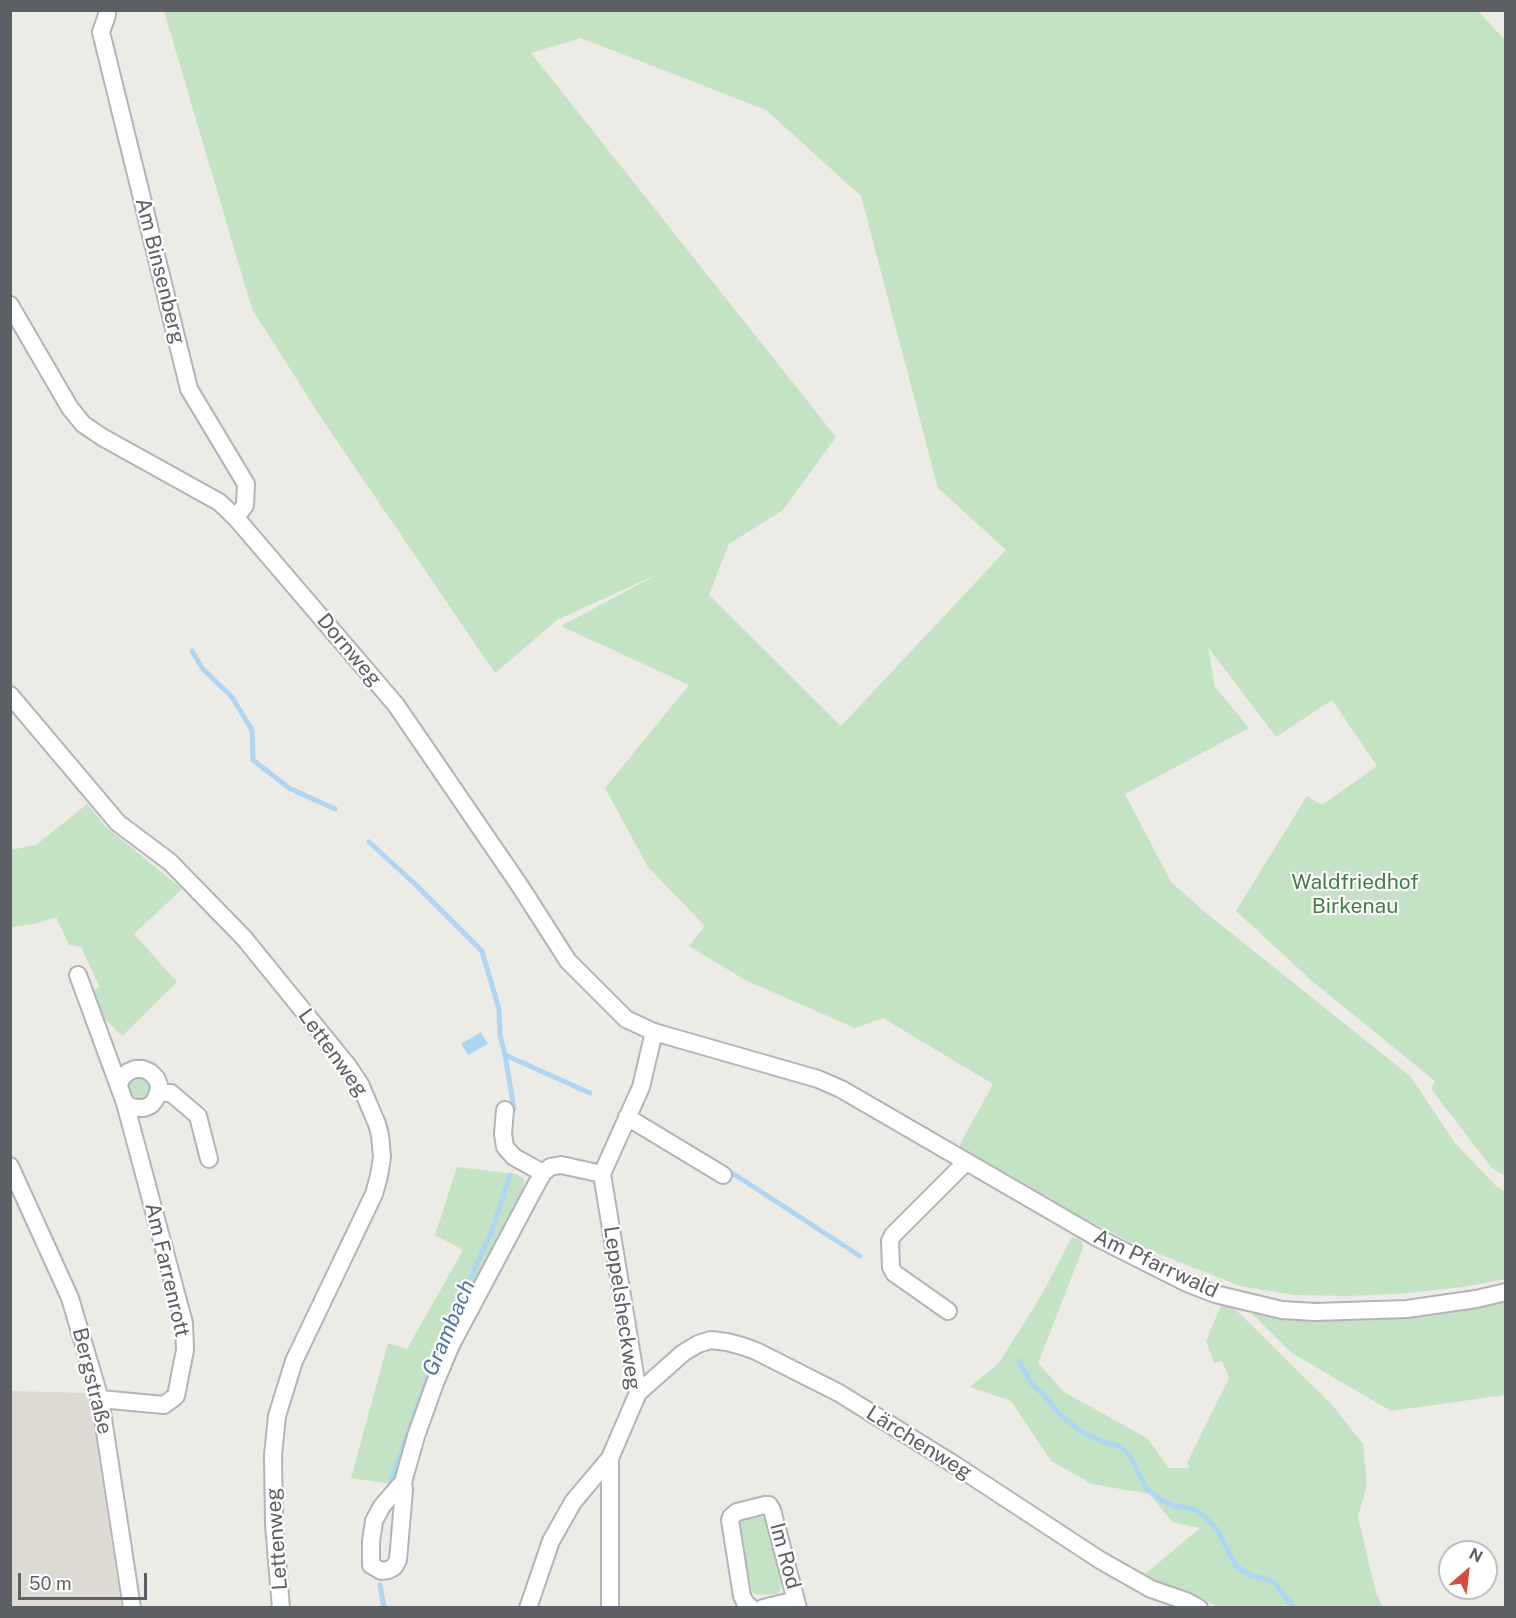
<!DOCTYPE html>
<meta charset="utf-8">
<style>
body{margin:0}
#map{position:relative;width:1516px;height:1618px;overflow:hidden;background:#edebe5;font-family:"Public Sans",sans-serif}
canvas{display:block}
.frame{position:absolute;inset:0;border:12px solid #5c5f63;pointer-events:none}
.north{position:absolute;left:1438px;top:1540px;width:60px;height:60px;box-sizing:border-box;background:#fff;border:2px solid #bebfc1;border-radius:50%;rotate:28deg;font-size:16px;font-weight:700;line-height:24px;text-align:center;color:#5c5f63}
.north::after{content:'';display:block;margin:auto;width:21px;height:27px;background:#d54c42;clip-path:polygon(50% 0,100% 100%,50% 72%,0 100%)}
.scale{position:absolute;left:18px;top:1573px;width:129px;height:27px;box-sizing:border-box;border:3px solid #5c5f63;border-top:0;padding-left:8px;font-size:18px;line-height:21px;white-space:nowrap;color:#5c5f63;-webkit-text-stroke:4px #fff;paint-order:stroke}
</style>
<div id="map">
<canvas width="1516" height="1618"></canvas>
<div class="frame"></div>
<div class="north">N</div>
<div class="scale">50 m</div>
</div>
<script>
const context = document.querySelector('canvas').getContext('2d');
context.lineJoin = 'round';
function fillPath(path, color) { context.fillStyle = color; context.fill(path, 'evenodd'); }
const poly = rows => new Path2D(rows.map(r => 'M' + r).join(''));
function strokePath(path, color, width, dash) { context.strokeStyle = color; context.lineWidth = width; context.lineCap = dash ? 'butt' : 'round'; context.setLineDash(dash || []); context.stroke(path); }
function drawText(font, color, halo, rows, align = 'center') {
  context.font = font + ' "Public Sans",sans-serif'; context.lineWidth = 4.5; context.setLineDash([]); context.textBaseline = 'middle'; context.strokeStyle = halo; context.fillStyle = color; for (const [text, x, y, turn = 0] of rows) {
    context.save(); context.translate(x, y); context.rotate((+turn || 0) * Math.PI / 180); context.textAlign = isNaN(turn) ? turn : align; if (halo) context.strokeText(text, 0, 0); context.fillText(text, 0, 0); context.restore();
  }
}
fillPath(poly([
 [11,1391,89,1393,121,1607,11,1607]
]), '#dddad3');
fillPath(poly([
 [164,11,1478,11,1506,41,1505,1176,1492,1168,1431,1089,1435,1081,1312,981,1236,911,1307,796,1322,805,1377,766,1332,700,1276,737,1208,647,1215,687,1249,728,1125,794,1171,882,1206,913,1410,1076,1455,1143,1496,1186,1505,1192,1505,1279,1463,1287,1408,1293,1350,1296,1295,1295,1240,1286,1136,1245,1085,1219,958,1148,993,1084,883,1018,855,1028,745,980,689,946,705,926,648,867,605,788,689,685,561,626,662,572,557,620,495,673,320,416,252,309],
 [581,38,766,110,861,196,938,488,1006,550,841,726,709,595,729,544,783,510,836,437,531,53],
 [87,804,106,827,182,889,134,934,177,982,122,1036,102,1016,90,992,100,987,81,947,69,945,56,917,34,924,11,927,10,850,36,845],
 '127 1088a12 12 0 1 1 24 0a12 12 0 1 1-24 0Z',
 [457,1167,516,1174,524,1179,524,1187,441,1345,392,1484,351,1478,388,1343,407,1349,463,1250,435,1235],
 [1072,1237,1081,1240,1083,1248,1038,1363,1064,1392,1147,1438,1169,1468,1190,1468,1187,1463,1229,1378,1222,1361,1214,1363,1206,1341,1222,1303,1234,1308,1333,1406,1363,1444,1367,1484,1358,1517,1376,1593,1383,1607,1217,1607,1202,1598,1143,1576,1200,1528,1172,1522,1150,1494,1092,1484,1051,1461,1011,1401,970,1387,999,1363,1041,1296],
 [1505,1302,1505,1395,1391,1411,1292,1353,1249,1311,1409,1316,1466,1309],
 [754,1515,763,1517,767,1520,770,1525,781,1586,780,1591,776,1594,759,1595,755,1594,752,1591,739,1530,741,1520,746,1516]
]), '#c4e2c4');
fillPath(poly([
 [481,1032,488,1044,468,1055,461,1044]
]), '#add6f5');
strokePath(poly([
 [192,651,203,669,232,697,252,730,253,760,289,788,335,809],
 [369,842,415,884,482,951,499,1009,500,1035,505,1055,514,1109],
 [505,1055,590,1093],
 [726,1169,860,1256],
 [1019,1361,1031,1383,1044,1395,1059,1414,1082,1432,1101,1441,1119,1446,1129,1454,1146,1488,1162,1501,1175,1506,1193,1509,1205,1517,1218,1531,1236,1566,1250,1575,1274,1582,1294,1608],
 [390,1483,441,1341,492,1231,510,1175],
 [380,1585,384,1608]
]), '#add6f5', 5);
const minor = poly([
 [107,10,107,15,101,32,189,389,246,484,245,505,236,518],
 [10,305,70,408,83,424,102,437,219,502,236,518,396,705,520,886,568,961,626,1019,654,1032,818,1079,841,1089,1098,1238,1187,1283,1215,1294,1282,1310,1315,1312,1407,1309,1476,1299,1506,1292],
 [10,695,118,823,170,862,244,938,348,1066,360,1084,377,1124,380,1135,382,1157,379,1176,374,1194,294,1361,277,1416,273,1455,274,1524,281,1608],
 [78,975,125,1103,184,1323,185,1350,176,1396,164,1405,100,1399],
 [119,1085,122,1077,128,1072,135,1069,143,1069,150,1072,156,1078,159,1085,158,1093,155,1100,151,1105,144,1108,137,1108,131,1107,125,1103],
 [158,1093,171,1093,198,1116,209,1159],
 [505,1110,503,1134,505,1147,514,1157,543,1173],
 [627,1117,723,1175],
 [10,1166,70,1298,100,1399,132,1608],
 [948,1311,894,1273,891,1267,890,1241,893,1235,966,1162],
 [638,1393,683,1353,698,1344,711,1340,727,1342,742,1346,756,1351,839,1393,955,1465,1100,1560,1151,1589,1186,1601,1199,1608],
 [403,1482,382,1506,374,1521,371,1542,371,1565,381,1571,388,1570,394,1567,398,1560,404,1490,403,1482,416,1436,435,1383,451,1345,535,1187,543,1173,550,1167,561,1165,602,1174],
 [528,1608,551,1541,573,1502,610,1458],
 [610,1608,610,1458,638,1393,602,1174,641,1087,654,1032],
 [751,1608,745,1602,742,1596,730,1520,731,1517,737,1512,765,1505,769,1505,772,1510,798,1608],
 [763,1608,796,1600]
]);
strokePath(minor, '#b2b4b8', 20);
strokePath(minor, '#fff', 16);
drawText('21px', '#5c5f63', '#fff', [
 ["Am Binsenberg",160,271,76],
 ["Dornweg",349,650,50],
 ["Lettenweg",333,1053,54],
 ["Am Pfarrwald",1156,1264,25],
 ["Am Farrenrott",167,1270,77],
 ["Leppelsheckweg",622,1308,82],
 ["Bergstraße",92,1381,76],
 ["Lärchenweg",919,1443,32],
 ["Lettenweg",277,1539,-94],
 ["Im Rod",785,1556,75]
]);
drawText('21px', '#3f8041', '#fff', [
 ["Waldfriedhof",1355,883],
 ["Birkenau",1355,907]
]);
drawText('italic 22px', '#4c78a6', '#fff', [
 ["Grambach",449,1328,-67]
]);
</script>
